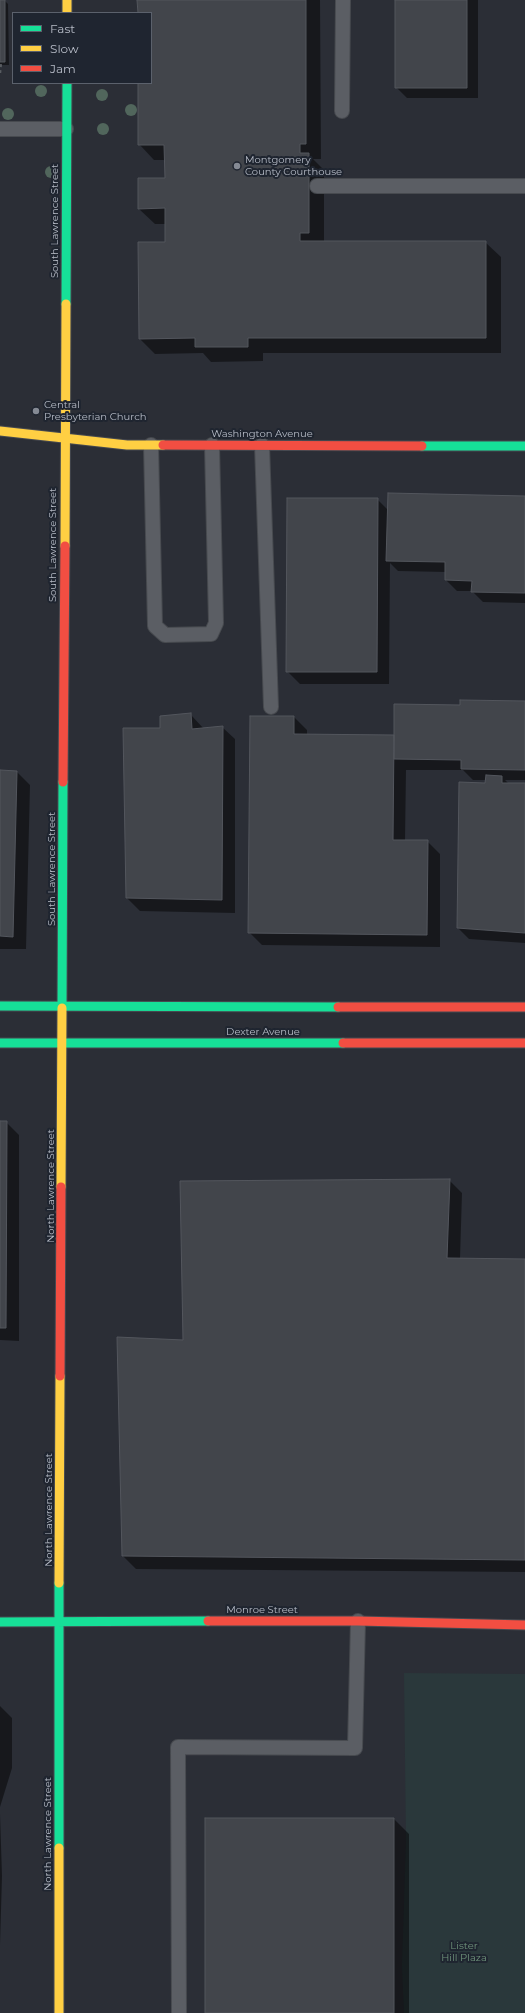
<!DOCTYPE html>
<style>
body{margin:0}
#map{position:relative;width:525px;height:2013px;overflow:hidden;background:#2b2e36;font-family:Montserrat,sans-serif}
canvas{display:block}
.legend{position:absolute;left:12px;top:12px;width:140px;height:72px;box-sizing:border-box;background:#1f2530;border:1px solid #5b616c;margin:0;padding:5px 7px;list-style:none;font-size:12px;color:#b6bbc6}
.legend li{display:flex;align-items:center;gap:8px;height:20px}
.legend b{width:20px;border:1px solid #5b616c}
</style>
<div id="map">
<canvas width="525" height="2013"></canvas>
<ul class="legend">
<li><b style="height:5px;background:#16e098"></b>Fast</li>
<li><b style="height:5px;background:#ffcf43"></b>Slow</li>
<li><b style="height:5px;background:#f24e42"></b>Jam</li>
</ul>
</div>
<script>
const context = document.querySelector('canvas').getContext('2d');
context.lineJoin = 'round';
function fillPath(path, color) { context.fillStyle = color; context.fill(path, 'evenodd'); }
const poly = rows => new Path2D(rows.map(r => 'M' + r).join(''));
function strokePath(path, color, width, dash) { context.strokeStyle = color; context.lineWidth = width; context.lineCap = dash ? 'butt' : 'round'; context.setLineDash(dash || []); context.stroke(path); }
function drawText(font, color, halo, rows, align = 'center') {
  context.font = font + ' Montserrat,sans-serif'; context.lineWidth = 4; context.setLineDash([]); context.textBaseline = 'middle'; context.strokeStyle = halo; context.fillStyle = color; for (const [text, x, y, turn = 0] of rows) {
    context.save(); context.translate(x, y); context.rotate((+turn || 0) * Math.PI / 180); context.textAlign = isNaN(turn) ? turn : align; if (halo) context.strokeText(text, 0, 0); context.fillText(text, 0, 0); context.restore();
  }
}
fillPath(poly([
 [404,1673,525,1674,525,2013,404,2013,402,1966,406,1841]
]), '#2a383b');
fillPath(poly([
 [0,0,4,0,8,4,9,65,0,65],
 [138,0,320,0,321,159,313,159,324,170,324,242,485,242,501,257,501,353,263,353,263,361,211,362,203,353,155,354,140,339,166,243,166,224,155,224,139,209,166,179,165,160,154,160,139,144,139,83,151,83,151,13,139,13],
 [396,0,478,0,478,98,407,98,396,87],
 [525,497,525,603,483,602,472,591,457,591,446,580,446,572,398,571,390,563,389,684,300,684,287,671,377,499,388,510],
 [525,702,525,780,505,780,509,784,525,784,525,943,469,939,458,928,486,780,473,780,463,770,406,770,405,841,427,841,440,854,440,947,262,945,249,932,251,717,294,717,307,730,307,735,395,736,461,706],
 [191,715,204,729,222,727,235,739,235,913,140,911,127,898,161,729],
 [0,771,17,772,30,785,26,949,0,949],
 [0,1122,6,1122,19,1135,19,1341,0,1340],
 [449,1180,462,1193,460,1259,525,1260,525,1572,136,1569,123,1556,184,1341],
 [0,1706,12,1718,12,1768,0,1807],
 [0,1814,2,1876,0,1945],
 [394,1819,409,1834,409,2013,206,2013]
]), '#0007');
const building = poly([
 [0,0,5,0,5,62,0,62,0,0],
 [137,0,306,0,306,144,300,144,300,153,309,153,309,233,300,233,300,241,486,241,486,338,248,338,248,347,195,347,195,338,139,339,138,242,165,242,165,208,138,209,138,178,165,178,164,145,138,145,138,83,151,83,151,13,138,13,137,0],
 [395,0,467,0,467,88,395,88,395,0],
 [388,493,525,496,525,593,471,592,472,581,445,580,445,562,386,561,388,493],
 [287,498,378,498,377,672,286,672,287,498],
 [460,700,525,701,525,770,461,769,461,760,394,759,394,704,460,705,460,700],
 [191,713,192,729,223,726,222,900,126,898,123,728,160,728,160,716,191,713],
 [250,716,294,716,294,734,394,735,393,840,428,840,427,935,248,933,250,716],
 [0,770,17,771,13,937,0,936,0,770],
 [486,775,502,776,502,783,525,783,525,933,457,928,459,782,485,783,486,775],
 [0,1121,7,1121,6,1328,0,1328,0,1121],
 [450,1179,447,1258,525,1259,525,1560,122,1556,117,1337,183,1340,180,1181,450,1179],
 [205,1818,394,1818,394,2013,205,2013,205,1818]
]);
fillPath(building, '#42454b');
strokePath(building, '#53565d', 1);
const lane = poly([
 [342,111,343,0],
 [0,129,66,129],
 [317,186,525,186],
 [151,445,155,626,165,635,211,634,216,623,212,445],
 [262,445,271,707],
 [179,2013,178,1747,355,1748,358,1621]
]);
const fast = poly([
 [66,304,67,83],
 [422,446,525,446],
 [0,1006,338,1007],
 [62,1008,63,782],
 [0,1043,343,1043],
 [0,1622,208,1621],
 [59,1848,59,1583]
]);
const slow = poly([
 [67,0,67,13],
 [0,431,127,445,163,445],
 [65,546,66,304],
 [61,1187,62,1008],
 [59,1583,60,1376],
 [59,1848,59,2013]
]);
const jam = poly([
 [163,445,422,446],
 [63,782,65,546],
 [338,1007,525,1007],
 [343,1043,525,1043],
 [60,1376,61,1187],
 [208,1621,358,1621,525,1625]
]);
strokePath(lane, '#474a4f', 16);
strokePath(fast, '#464950', 11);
strokePath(slow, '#464950', 11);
strokePath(jam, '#464950', 11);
strokePath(poly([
 [0,73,1,62]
]), '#585c61', 2.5, [3, 3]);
strokePath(lane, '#5b5e64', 14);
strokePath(fast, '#16e098', 9);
strokePath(slow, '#ffcf43', 9);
strokePath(jam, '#f24e42', 9);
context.fillStyle = '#51665c';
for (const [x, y] of [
 [41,91],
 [102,95],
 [131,110],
 [8,114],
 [103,129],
 [51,172]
]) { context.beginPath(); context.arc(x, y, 6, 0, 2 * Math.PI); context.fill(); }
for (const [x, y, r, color] of [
 [237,166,4,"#858a94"],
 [36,411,4,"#858a94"]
]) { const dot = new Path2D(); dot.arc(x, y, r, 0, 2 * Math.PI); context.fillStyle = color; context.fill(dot); strokePath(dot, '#1f2530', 1.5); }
drawText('10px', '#b6bbc6', '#1f2530', [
 ["Montgomery",245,160],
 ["County Courthouse",245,172],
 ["Central",44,405],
 ["Presbyterian Church",44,417]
], 'left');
drawText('10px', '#b6bbc6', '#1f2530', [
 ["South Lawrence Street",55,221,-90],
 ["Washington Avenue",262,434],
 ["South Lawrence Street",53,545,-90],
 ["South Lawrence Street",52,869,-90],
 ["Dexter Avenue",263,1032],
 ["North Lawrence Street",51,1186,-90],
 ["North Lawrence Street",49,1510,-90],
 ["Monroe Street",262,1610],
 ["North Lawrence Street",48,1834,-90]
]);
drawText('10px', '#70947c', '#1f2530', [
 ["Lister",464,1946],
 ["Hill Plaza",464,1958]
]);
</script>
